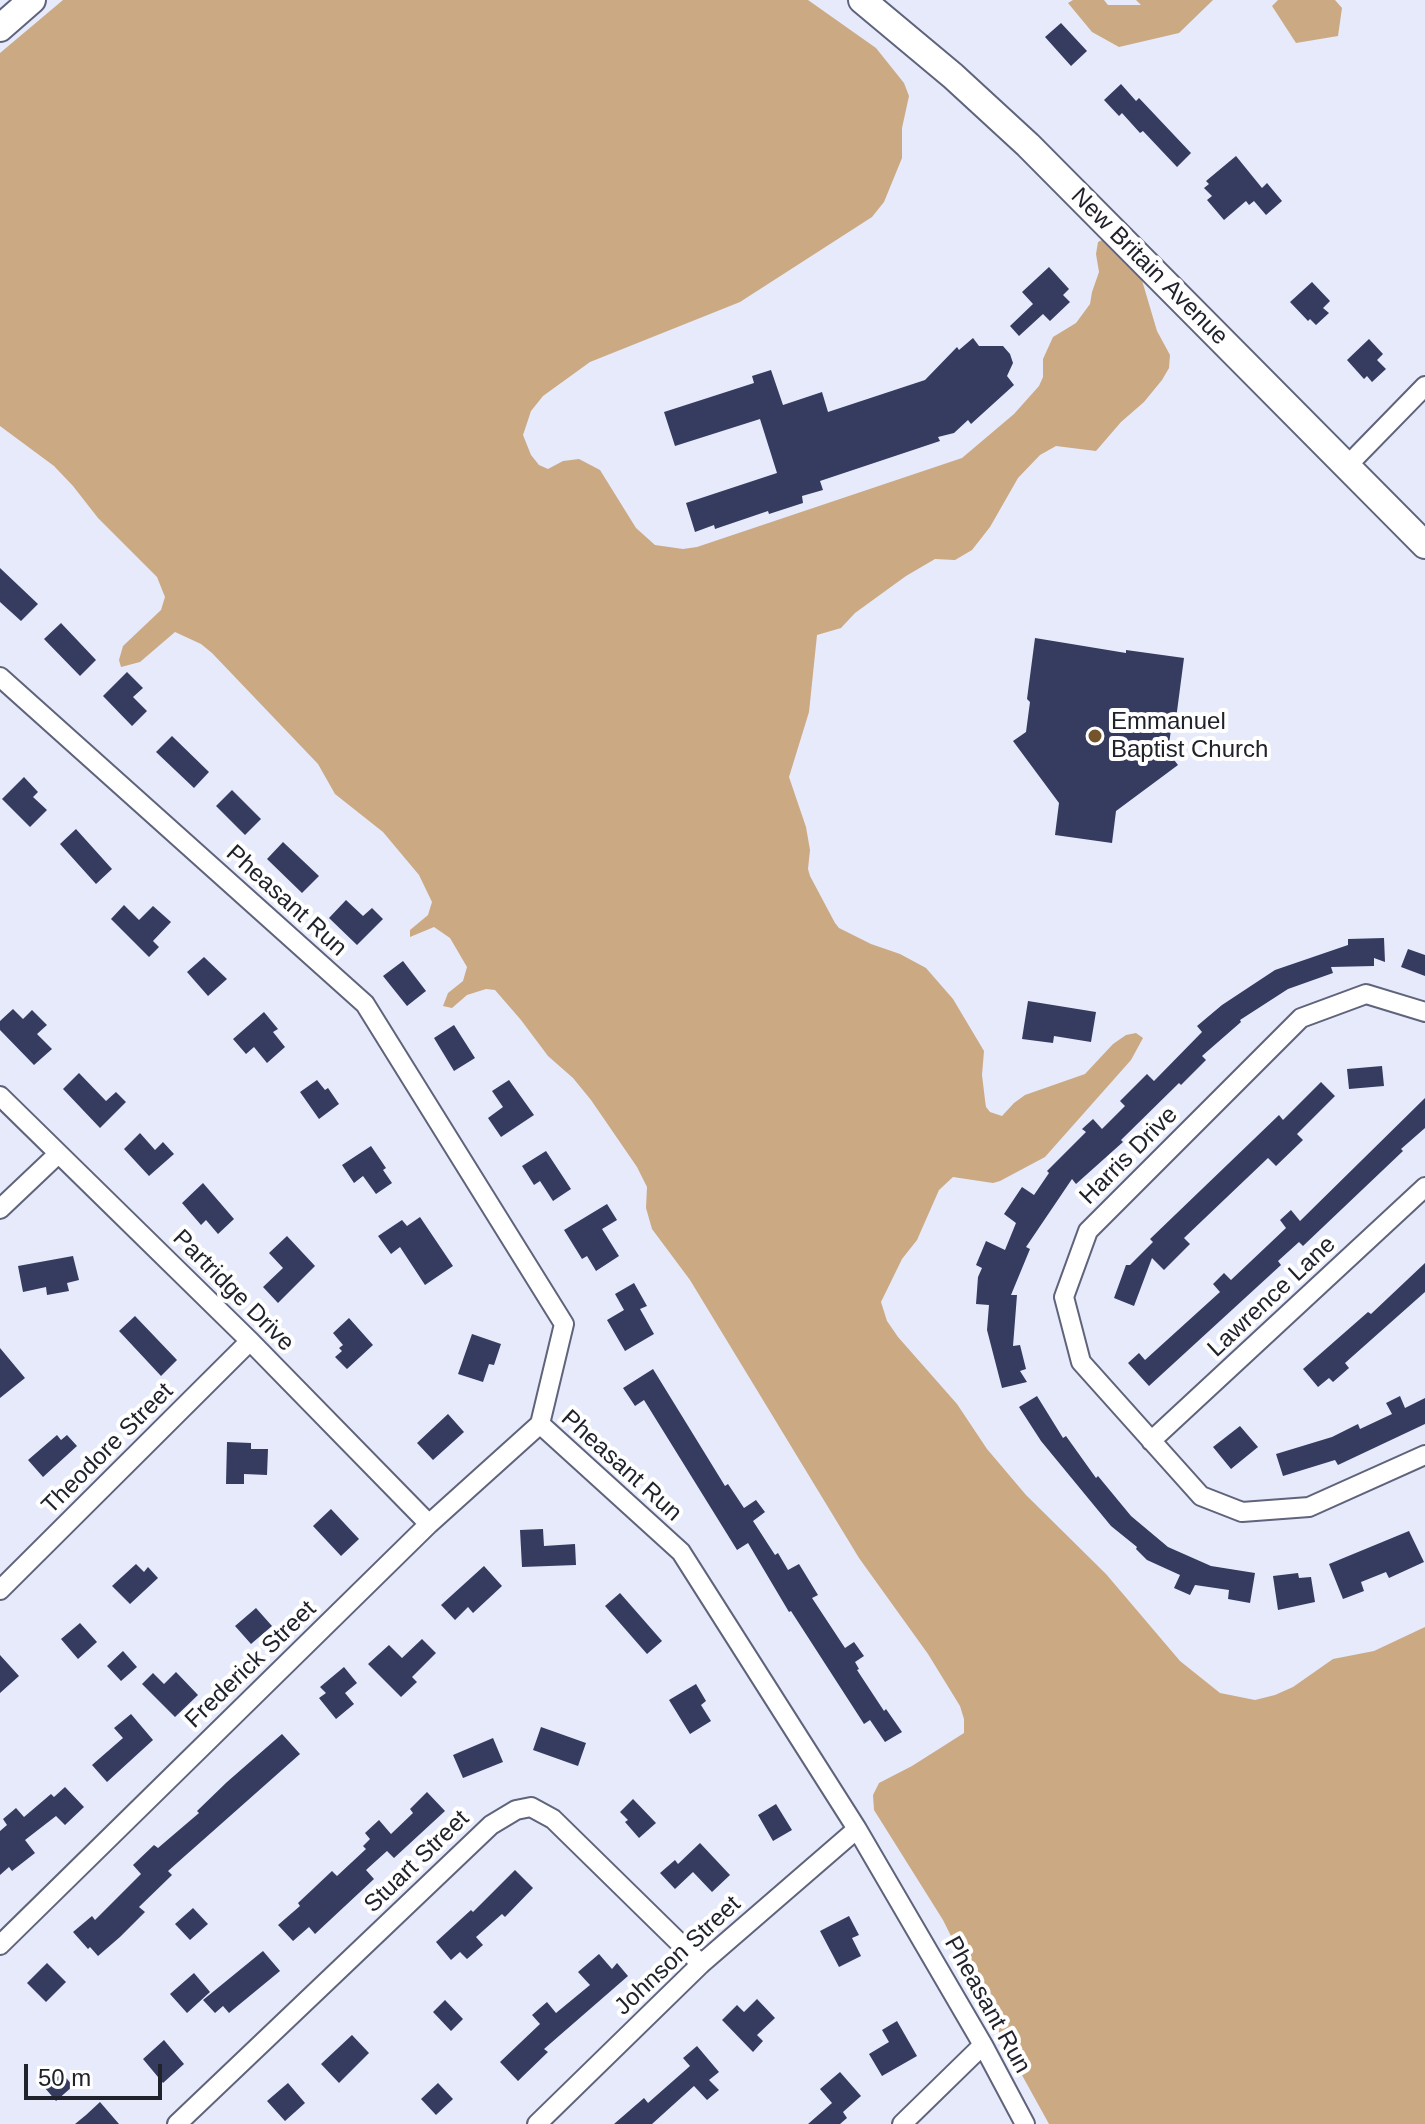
<!DOCTYPE html>
<style>
body{margin:0}
#map{position:relative;width:1425px;height:2124px;overflow:hidden;background:#e6eafb;font-family:Arial,sans-serif}
canvas{display:block}
.scale{position:absolute;left:24px;top:2064px;width:138px;height:36px;box-sizing:border-box;border:4px solid #20222c;border-top:0;padding-left:10px;font-size:24px;line-height:28px;white-space:nowrap;color:#20222c;-webkit-text-stroke:6px #fff;paint-order:stroke}
</style>
<div id="map">
<canvas width="1425" height="2124"></canvas>
<div class="scale">50 m</div>
</div>
<script>
const context = document.querySelector('canvas').getContext('2d');
context.lineJoin = 'round';
function fillPath(path, color) { context.fillStyle = color; context.fill(path, 'evenodd'); }
const poly = rows => new Path2D(rows.map(r => 'M' + r).join(''));
function strokePath(path, color, width, dash) { context.strokeStyle = color; context.lineWidth = width; context.lineCap = dash ? 'butt' : 'round'; context.setLineDash(dash || []); context.stroke(path); }
function drawText(font, color, halo, rows, align = 'center') {
  context.font = font + ' Arial,sans-serif'; context.lineWidth = 8; context.setLineDash([]); context.textBaseline = 'middle'; context.strokeStyle = halo; context.fillStyle = color; for (const [text, x, y, turn = 0] of rows) {
    context.save(); context.translate(x, y); context.rotate((+turn || 0) * Math.PI / 180); context.textAlign = isNaN(turn) ? turn : align; if (halo) context.strokeText(text, 0, 0); context.fillText(text, 0, 0); context.restore();
  }
}
fillPath(poly([
 [63,0,808,0,876,48,904,83,909,96,902,128,902,158,884,202,872,217,740,302,590,362,543,396,531,411,523,435,531,455,539,465,548,469,563,461,579,459,600,470,636,528,655,545,683,549,697,547,962,458,1014,414,1039,386,1043,377,1043,359,1053,337,1076,323,1090,304,1092,292,1099,272,1096,254,1098,242,1104,239,1122,252,1141,277,1157,331,1170,355,1169,368,1162,380,1144,402,1121,422,1096,451,1056,446,1040,455,1018,478,990,527,972,550,955,560,935,559,906,576,855,613,841,628,817,635,809,712,789,777,806,827,810,850,808,869,810,876,835,923,839,928,871,944,900,954,926,968,953,999,984,1051,982,1075,985,1100,986,1107,990,1112,1002,1116,1014,1103,1025,1095,1085,1074,1113,1044,1126,1035,1136,1033,1143,1038,1131,1060,1045,1157,1000,1181,993,1183,953,1177,939,1190,917,1240,902,1259,881,1302,887,1321,898,1337,957,1404,987,1449,1026,1495,1106,1574,1180,1661,1220,1693,1255,1700,1275,1695,1293,1687,1333,1659,1374,1651,1425,1627,1425,2124,1049,2124,1007,2048,943,1920,874,1810,873,1795,879,1783,912,1766,964,1733,964,1719,960,1706,928,1654,859,1558,690,1280,652,1229,646,1208,647,1187,637,1167,591,1100,573,1078,548,1056,521,1020,495,990,486,989,467,995,452,1008,443,1006,448,993,463,981,467,967,450,938,434,927,410,937,410,930,428,915,432,902,419,875,383,832,335,794,318,764,212,653,201,644,175,632,140,662,121,667,119,660,123,646,161,610,165,597,157,577,98,518,73,486,54,466,0,426,0,53],
 [1073,0,1104,0,1108,5,1141,5,1136,0,1213,0,1179,33,1119,47,1092,32,1068,3],
 [1278,0,1335,0,1342,8,1338,36,1296,43,1272,6]
]), '#cba983');
fillPath(poly([
 [1061,23,1087,51,1071,66,1045,37],
 [1121,84,1136,101,1139,98,1191,153,1177,167,1143,131,1140,133,1122,113,1119,116,1104,100],
 [1236,156,1262,188,1267,183,1282,201,1266,215,1254,201,1249,205,1246,201,1224,220,1207,200,1212,196,1204,188,1209,184,1206,181],
 [1049,267,1069,289,1063,295,1070,302,1050,321,1043,314,1019,336,1010,326,1033,304,1022,292],
 [1312,282,1330,301,1323,308,1329,313,1316,325,1310,319,1308,321,1290,302],
 [973,338,979,346,1003,346,1010,354,1013,363,1007,376,1014,385,971,424,968,420,954,433,938,437,940,441,820,481,823,490,802,496,803,503,769,514,768,511,715,529,714,525,695,532,686,503,777,473,760,419,675,446,664,412,754,383,752,376,771,370,783,405,822,392,828,412,925,380,957,347,959,350],
 [1369,339,1383,354,1377,360,1386,369,1372,382,1367,376,1364,379,1347,360],
 [0,568,38,604,21,621,0,602],
 [61,623,96,660,80,676,44,639],
 [1035,638,1126,653,1126,650,1184,658,1176,719,1172,722,1168,752,1178,765,1116,811,1112,843,1055,835,1059,803,1013,741,1026,732,1030,702,1027,699],
 [127,672,143,688,133,697,147,711,132,726,103,696],
 [172,736,209,772,194,788,156,752],
 [24,777,38,792,33,797,47,810,30,827,2,799],
 [232,790,261,819,245,835,216,806],
 [76,829,112,869,96,884,60,844],
 [283,842,319,876,302,893,267,859],
 [346,900,363,916,372,908,383,919,357,945,329,918],
 [124,905,139,920,153,906,171,922,153,941,159,947,149,957,111,919],
 [1384,938,1385,962,1374,958,1374,966,1331,967,1333,973,1288,989,1240,1020,1241,1022,1202,1056,1206,1060,1181,1085,1179,1083,1121,1140,1123,1142,1076,1184,1072,1179,1026,1247,1030,1249,1011,1295,1017,1295,1013,1346,1020,1345,1026,1369,1020,1371,1027,1382,1002,1388,987,1330,989,1305,976,1304,978,1277,982,1268,976,1265,986,1241,1005,1250,1016,1223,1004,1214,1022,1187,1034,1195,1049,1173,1047,1171,1086,1132,1082,1129,1093,1119,1102,1129,1125,1106,1120,1101,1147,1074,1154,1081,1202,1032,1197,1026,1222,1005,1275,970,1348,945,1348,939],
 [1408,949,1425,955,1425,976,1401,967],
 [204,957,227,979,208,996,187,972],
 [403,961,426,991,407,1006,383,976],
 [1028,1001,1096,1012,1091,1042,1054,1036,1053,1043,1022,1039],
 [13,1009,23,1019,32,1010,47,1025,37,1034,52,1049,34,1065,0,1030,0,1021],
 [264,1012,278,1029,273,1032,285,1047,267,1063,254,1047,246,1054,233,1039],
 [454,1025,475,1058,454,1071,434,1038],
 [1382,1066,1384,1086,1349,1089,1347,1069],
 [79,1073,106,1101,116,1092,126,1102,100,1128,63,1089],
 [317,1080,325,1090,328,1088,339,1104,319,1119,300,1092],
 [509,1080,534,1115,501,1137,488,1118,503,1107,492,1091],
 [1321,1082,1335,1096,1297,1134,1303,1140,1276,1166,1268,1158,1184,1238,1190,1244,1164,1270,1152,1258,1134,1306,1114,1298,1126,1265,1130,1265,1153,1242,1150,1239,1279,1115,1283,1120],
 [1425,1098,1425,1128,1401,1149,1403,1151,1303,1246,1299,1242,1278,1261,1281,1265,1149,1386,1128,1363,1139,1353,1145,1360,1220,1292,1213,1284,1224,1273,1231,1280,1286,1228,1280,1220,1291,1210,1300,1221],
 [140,1133,155,1150,163,1142,174,1154,149,1176,124,1149],
 [371,1146,386,1168,383,1170,392,1183,376,1194,363,1176,354,1183,342,1165],
 [546,1151,571,1189,553,1201,540,1181,534,1185,522,1166],
 [203,1183,234,1219,218,1234,206,1220,201,1225,182,1203],
 [607,1204,617,1220,602,1229,619,1256,596,1271,587,1256,582,1259,564,1230],
 [420,1217,453,1266,425,1285,400,1247,391,1254,378,1236,402,1220,407,1226],
 [287,1236,315,1266,278,1303,263,1287,283,1268,269,1253],
 [73,1256,79,1280,67,1283,69,1291,47,1295,46,1287,23,1292,18,1266],
 [1425,1263,1425,1292,1345,1363,1349,1368,1333,1382,1329,1378,1318,1387,1303,1369,1368,1312,1371,1314],
 [634,1283,647,1306,640,1309,654,1334,625,1351,607,1320,624,1310,615,1294],
 [135,1316,177,1360,161,1376,119,1331],
 [349,1318,373,1345,347,1369,335,1357,342,1351,339,1348,343,1345,333,1333],
 [472,1334,501,1344,494,1365,489,1364,483,1382,458,1374],
 [0,1348,25,1378,0,1398],
 [653,1369,725,1486,728,1484,744,1508,756,1500,765,1512,753,1521,775,1555,778,1553,788,1570,799,1564,818,1595,812,1598,845,1648,854,1642,864,1656,855,1662,859,1669,857,1670,884,1711,886,1709,902,1732,885,1742,870,1720,864,1724,791,1611,789,1612,748,1543,737,1550,644,1400,635,1406,623,1388],
 [1037,1396,1063,1438,1066,1436,1096,1478,1098,1476,1131,1516,1168,1547,1211,1566,1255,1573,1250,1603,1228,1599,1229,1590,1195,1585,1190,1595,1174,1588,1180,1575,1147,1560,1136,1549,1137,1547,1111,1526,1041,1441,1019,1407],
 [1400,1396,1405,1408,1425,1398,1425,1424,1338,1465,1335,1460,1283,1476,1276,1454,1332,1437,1358,1424,1360,1429,1392,1414,1386,1403],
 [448,1414,464,1432,433,1460,417,1443],
 [1240,1426,1258,1447,1231,1469,1213,1447],
 [57,1435,61,1440,67,1435,77,1446,43,1477,28,1460],
 [227,1442,251,1443,251,1449,268,1449,267,1475,244,1474,244,1484,226,1484],
 [331,1509,359,1539,341,1556,313,1526],
 [543,1529,544,1546,575,1544,576,1565,522,1567,520,1530],
 [1409,1531,1424,1562,1389,1578,1386,1572,1361,1582,1364,1591,1343,1599,1329,1564],
 [136,1564,144,1572,148,1567,158,1578,130,1604,112,1586],
 [484,1566,502,1586,473,1613,468,1607,455,1620,441,1605],
 [1298,1573,1299,1578,1311,1577,1315,1602,1278,1610,1273,1576],
 [620,1593,662,1641,647,1654,605,1606],
 [256,1608,272,1626,251,1644,235,1626],
 [80,1623,97,1642,78,1659,61,1639],
 [422,1639,436,1653,412,1677,417,1682,401,1697,368,1664,389,1645,402,1658],
 [123,1651,137,1667,121,1681,107,1666],
 [0,1655,19,1676,0,1693],
 [344,1667,357,1683,345,1693,354,1704,336,1719,319,1698,326,1693,320,1687],
 [176,1672,198,1695,175,1717,142,1684,153,1673,164,1684],
 [696,1684,706,1701,701,1705,711,1721,690,1734,669,1700],
 [131,1714,153,1740,107,1782,92,1765,123,1738,114,1728],
 [541,1727,586,1743,578,1766,533,1750],
 [282,1734,300,1754,168,1871,172,1875,139,1907,145,1912,120,1937,98,1956,90,1947,88,1949,73,1932,92,1916,95,1920,141,1874,133,1865,154,1845,158,1848,199,1813,197,1811,227,1782],
 [493,1738,503,1762,463,1778,453,1755],
 [65,1787,84,1807,65,1825,56,1816,25,1840,35,1853,12,1871,9,1867,0,1875,0,1831,7,1825,3,1819,16,1808,24,1817,51,1794,54,1797],
 [427,1792,445,1811,394,1858,387,1851,366,1870,374,1879,315,1934,309,1927,293,1941,278,1925,300,1906,298,1903,332,1871,337,1876,366,1849,363,1846,370,1839,365,1833,379,1820,391,1834,413,1813,410,1809],
 [633,1799,656,1823,639,1838,625,1822,628,1820,620,1812],
 [776,1804,792,1830,773,1841,758,1815],
 [700,1843,730,1875,712,1892,693,1872,675,1889,660,1873,675,1860,678,1864],
 [515,1870,533,1888,505,1917,502,1914,476,1937,483,1945,467,1959,460,1952,451,1960,436,1942,471,1910,473,1912],
 [193,1908,208,1924,190,1940,175,1924],
 [849,1916,859,1935,852,1938,861,1956,839,1967,820,1931],
 [263,1951,280,1971,229,2013,223,2006,215,2013,203,2000],
 [599,1954,612,1969,617,1963,628,1976,544,2049,548,2052,518,2081,500,2062,540,2024,532,2015,547,2002,556,2013,590,1985,578,1972],
 [47,1963,66,1982,46,2002,27,1983],
 [194,1973,210,1992,187,2013,170,1994],
 [757,1999,775,2018,757,2035,763,2041,753,2052,722,2020,737,2005,744,2012],
 [445,2000,463,2019,451,2031,433,2012],
 [897,2021,917,2056,882,2076,869,2054,889,2042,882,2030],
 [352,2035,369,2053,339,2083,321,2064],
 [164,2040,184,2064,163,2083,143,2059],
 [697,2046,719,2072,709,2080,719,2090,707,2100,694,2086,652,2124,614,2124,644,2098,648,2103,690,2066,683,2058],
 [840,2072,861,2096,843,2112,847,2118,840,2124,808,2124,832,2103,820,2089],
 [62,2073,73,2086,56,2101,45,2088],
 [288,2083,305,2103,285,2121,267,2101],
 [438,2083,453,2099,436,2115,421,2099],
 [100,2102,119,2124,75,2124,86,2115]
]), '#363b60');
const street = poly([
 [1346,467,1425,386],
 [0,677,365,1004,564,1324,540,1424],
 [1425,1012,1366,994,1301,1018,1088,1231,1064,1297,1081,1362,1201,1496,1242,1512,1309,1507,1425,1455],
 [0,1096,250,1341,429,1524],
 [0,1209,58,1154],
 [540,1424,681,1552,857,1829,983,2045,1025,2124],
 [1151,1441,1425,1187],
 [0,1590,250,1341],
 [0,1945,429,1524,540,1424],
 [177,2124,491,1825,516,1810,531,1807,553,1819,701,1964],
 [537,2124,701,1964,857,1829],
 [902,2124,983,2045]
]);
const secondary = poly([
 [862,0,953,76,1028,145,1425,545],
 [0,28,32,0]
]);
strokePath(street, '#5f637b', 22);
strokePath(secondary, '#5f637b', 30);
strokePath(street, '#fff', 18);
strokePath(secondary, '#fff', 26);
for (const [x, y, r, color] of [
 [1095,736,8,"#75542b"]
]) { const dot = new Path2D(); dot.arc(x, y, r, 0, 2 * Math.PI); context.fillStyle = color; context.fill(dot); strokePath(dot, '#fff', 3); }
drawText('24px', '#20222c', '#fff', [
 ["New Britain Avenue",1149,267,45],
 ["Pheasant Run",286,901,42],
 ["Harris Drive",1129,1156,-45],
 ["Partridge Drive",233,1291,45],
 ["Lawrence Lane",1272,1297,-43],
 ["Theodore Street",108,1449,-45],
 ["Pheasant Run",621,1466,42],
 ["Frederick Street",251,1665,-44],
 ["Stuart Street",417,1862,-44],
 ["Johnson Street",678,1956,-43],
 ["Pheasant Run",987,2005,61]
]);
drawText('24px', '#20222c', '#fff', [
 ["Emmanuel",1111,722],
 ["Baptist Church",1111,750]
], 'left');
</script>
